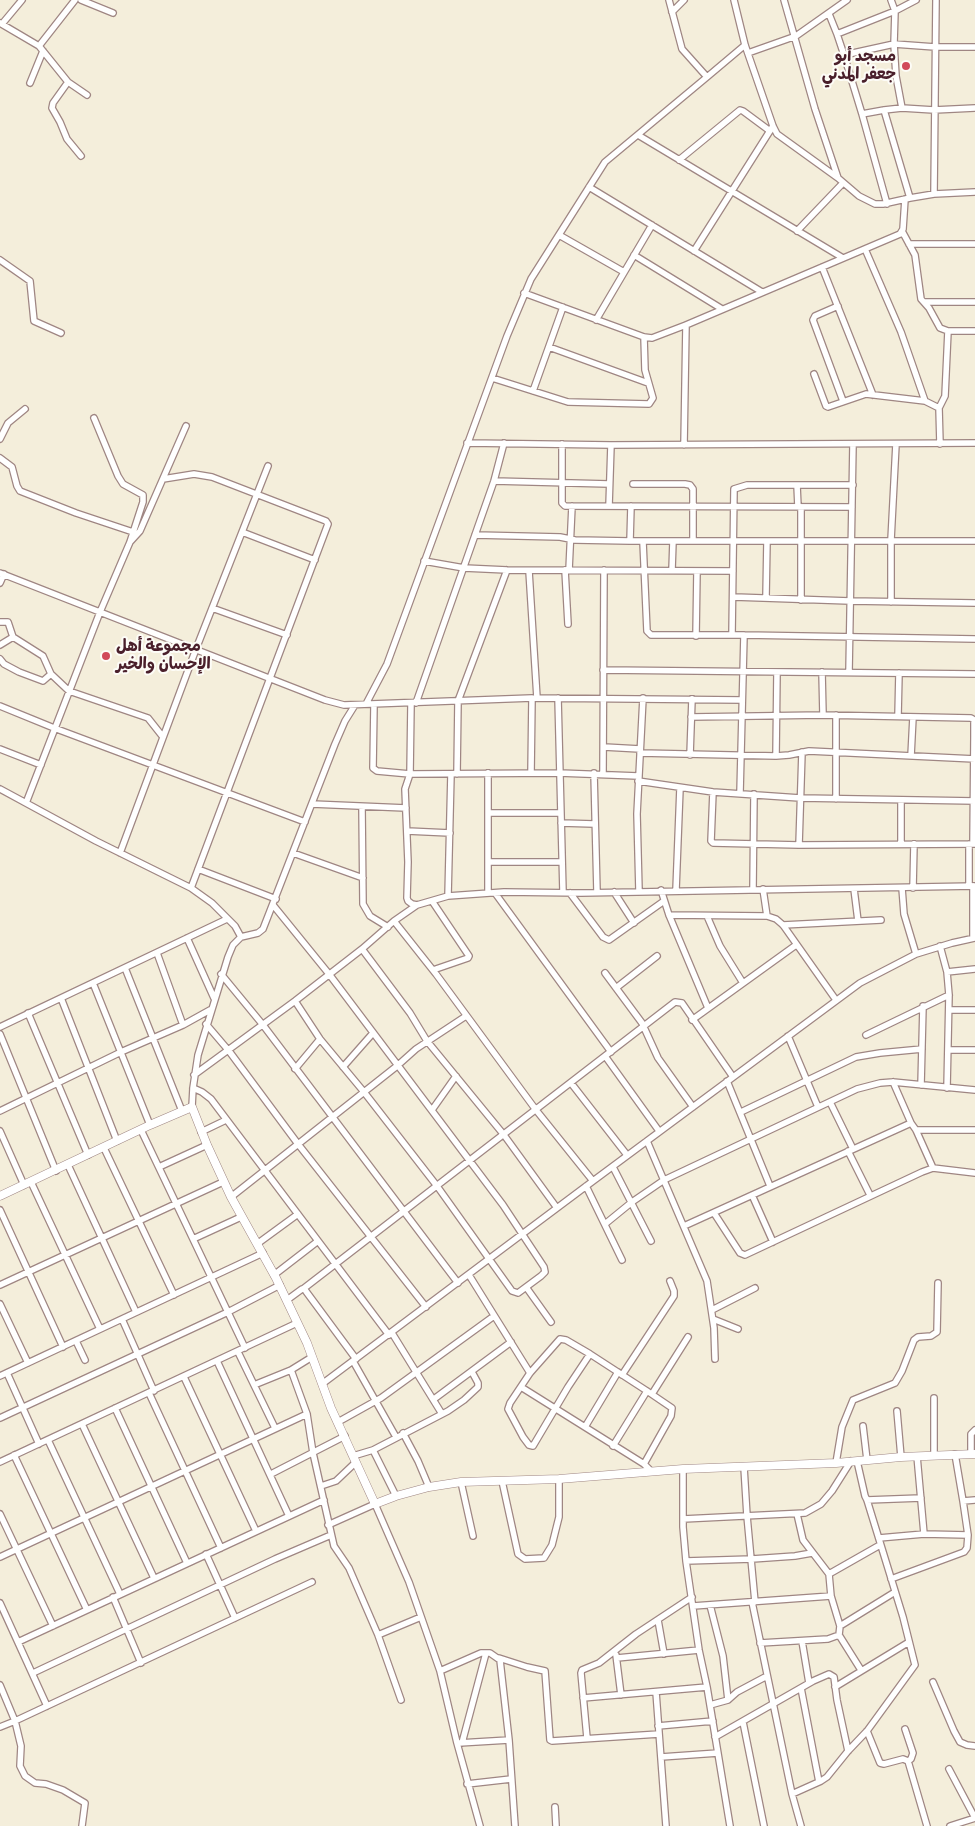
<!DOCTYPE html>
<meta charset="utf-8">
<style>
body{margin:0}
canvas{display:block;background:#f4eedb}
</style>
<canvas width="975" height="1826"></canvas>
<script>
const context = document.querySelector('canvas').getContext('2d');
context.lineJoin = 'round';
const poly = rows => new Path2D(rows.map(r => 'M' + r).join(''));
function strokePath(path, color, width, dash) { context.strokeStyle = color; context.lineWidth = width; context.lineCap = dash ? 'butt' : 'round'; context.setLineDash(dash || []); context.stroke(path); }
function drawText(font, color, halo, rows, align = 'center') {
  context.font = font + ' "Patrick Hand","Playpen Sans Arabic",sans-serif'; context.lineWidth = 4; context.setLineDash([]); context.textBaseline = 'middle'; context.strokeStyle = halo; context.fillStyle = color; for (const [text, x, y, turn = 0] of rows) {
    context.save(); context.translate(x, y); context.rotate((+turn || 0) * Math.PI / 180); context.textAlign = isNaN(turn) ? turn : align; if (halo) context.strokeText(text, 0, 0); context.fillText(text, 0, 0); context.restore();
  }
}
const street = poly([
 [81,0,113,13],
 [669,0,682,49,707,77,745,45],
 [734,0,745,45,773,126,777,134,838,178,859,196,875,204,883,204,910,198,934,194,975,192],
 [784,0,815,109,838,178],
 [891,0,895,11,894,44,896,76,902,108],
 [672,12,684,0],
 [829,14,837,34],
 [0,23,39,46,68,82,87,95],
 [2,24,22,0],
 [39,46,75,0],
 [748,53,796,36,847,0],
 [844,55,837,34,895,11,916,0],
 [68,82,53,103,52,108,60,122,67,139,81,156],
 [30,83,43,51],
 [884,110,862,114,887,204],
 [862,114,844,55,894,44,935,47,975,47],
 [638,135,843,258],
 [679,160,740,110,743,111,770,131],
 [589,187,762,292],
 [934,194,936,0],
 [910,198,884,110,902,108,934,110,975,108],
 [797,231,843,183],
 [902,231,915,255,921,299,929,308,940,328,948,331,975,331],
 [559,235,624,272],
 [909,244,975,244],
 [865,249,901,332,925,401],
 [694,251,773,126],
 [634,255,722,309],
 [0,260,30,281,34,321,61,333],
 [822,267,873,395],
 [524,293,644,337,652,338,686,325,900,234,903,229,905,199],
 [924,302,975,302],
 [838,306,815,316,813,320,843,401],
 [596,320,652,225],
 [549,347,648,383],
 [814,374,826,406,828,407,866,394,925,401,939,408],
 [492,378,568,402,649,404,653,398,645,370,644,337],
 [533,391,563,307],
 [94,418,118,476,123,484,143,495,143,502,130,542,100,612,26,803,96,841,191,888],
 [0,439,8,423,25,409],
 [467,443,611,445,975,443],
 [562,444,562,503,565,506,852,507],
 [940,444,939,408,945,396,948,331],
 [684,445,686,325],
 [0,458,12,467,17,486,20,491,76,513,133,532],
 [163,479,194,474,212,477,326,521,328,524,191,888,212,903,235,926,241,937],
 [494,481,609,484],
 [633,484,685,484,690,485,693,489,693,541],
 [797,485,798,507],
 [609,506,611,445],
 [631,506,630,541,975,541],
 [242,532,315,560],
 [475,535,560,537,575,540,630,541],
 [130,542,140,531,186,426],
 [643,542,647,631,651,635,744,635,975,639],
 [424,561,464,568,507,570,733,571],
 [565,570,568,624],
 [569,570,572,506],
 [672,570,673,541],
 [529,571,537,698],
 [0,573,325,700,344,705,532,698,742,700],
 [0,583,4,574],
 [734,597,850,601,975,603],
 [766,597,767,541],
 [801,600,801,507],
 [891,602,891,540,896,444],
 [212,608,287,635],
 [0,622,8,622,13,637,43,656,51,674,69,691,148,718,163,737],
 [732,635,734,489,747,485,853,485],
 [696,636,697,571],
 [0,645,13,637],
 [0,659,4,664,19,672,43,681,51,674],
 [603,670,975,674],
 [822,672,823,715],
 [849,672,853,444],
 [558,698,563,892],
 [416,703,494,481,504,443],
 [366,704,387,664,507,336,531,279,605,162,707,77],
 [411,704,410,774,405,789,408,862,407,898,408,901,412,904,417,905,448,896,504,892,581,893,975,886],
 [374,705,373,768,377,771,410,774,559,773,638,776],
 [0,706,54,728,305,822],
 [898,716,899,673],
 [691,717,823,715,971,718,974,720,974,736,973,844],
 [604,747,640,749],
 [0,749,41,765],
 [640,753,776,756,789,755,809,751,975,759],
 [690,755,692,699],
 [776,756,777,672],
 [911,756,913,717],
 [531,773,532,698],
 [594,773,597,892],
 [603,773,604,570],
 [457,774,458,701,507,570],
 [638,781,713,792,800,798,975,801],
 [0,789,26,803],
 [713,792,711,841,713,843,799,845,975,844],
 [740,793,744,635],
 [836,799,836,715],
 [901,800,901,844],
 [312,804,406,808],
 [362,807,363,904,370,916,388,927],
 [488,813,560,813],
 [561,823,594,824],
 [407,831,450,833],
 [799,845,802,752],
 [120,853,196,649,268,466],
 [293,853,363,878],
 [488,862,562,862],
 [198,869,276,899],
 [969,886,969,844],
 [973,886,973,938],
 [902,888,904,914,916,954],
 [913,888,914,844],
 [753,889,754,794],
 [763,889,767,916],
 [854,889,858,921],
 [661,890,669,915,708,1008],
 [676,890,680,788],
 [639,891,637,814,643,698],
 [614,892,634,923],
 [488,893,488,773],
 [495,893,611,1052],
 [570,893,603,937,609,940,664,901],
 [448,896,451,774],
 [432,901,469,956,468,958,433,970],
 [273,905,329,974,503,1205,544,1267,545,1272,541,1276,518,1293,512,1291,437,1186,364,1092,320,1039,295,1001],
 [417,905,394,921,436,974,536,1110,593,1181],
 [669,915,767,916,776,919,783,925,836,1000],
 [707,916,720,946,743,983],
 [783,925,881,920],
 [187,938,214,998],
 [940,946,947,972,949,995,947,1088],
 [362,949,410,1013,427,1041,504,1135,557,1208],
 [157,953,183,1025],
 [125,968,182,1111],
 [947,972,975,969],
 [605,973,642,1023,658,1058,693,1107],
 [221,974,263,1025,458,1283],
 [93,983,150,1125],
 [616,988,657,956],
 [61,998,117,1141],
 [950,1010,975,1010],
 [28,1013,88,1155],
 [692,1020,796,945],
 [206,1024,229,1051,298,1144,426,1307],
 [0,1027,227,919],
 [0,1034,56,1171],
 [866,1035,949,995],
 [788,1036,818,1107],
 [948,1050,975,1050],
 [605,1056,659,1131],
 [343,1067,373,1033],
 [295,1069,320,1039],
 [194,1075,295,1001,362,949,394,921],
 [727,1081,770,1186],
 [893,1082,911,1123,916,1130,933,1168],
 [571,1083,627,1155],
 [921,1085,923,1006],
 [193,1088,202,1092,211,1099,389,1335],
 [830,1102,853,1149],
 [192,1107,193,1088,198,1055,228,957,233,945,241,937,258,933,263,929,335,744,345,721,355,705],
 [432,1110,456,1076],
 [0,1111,121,1052,183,1025,210,1010],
 [741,1112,856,1057,880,1053,922,1049],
 [141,1130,245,1348],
 [916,1130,975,1130],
 [0,1131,24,1185],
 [201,1132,226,1120],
 [647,1141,707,1281,714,1328,715,1359],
 [104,1148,174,1295],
 [848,1151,870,1195],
 [68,1165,136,1312],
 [159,1167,207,1145],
 [613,1167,651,1241],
 [31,1182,100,1329],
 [586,1186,622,1260],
 [752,1195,773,1242],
 [231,1197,397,1066,416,1049,466,1016],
 [0,1210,63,1347],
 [714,1213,740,1253,745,1255,922,1172,933,1168,975,1173],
 [605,1224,632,1202,664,1180,857,1089,880,1083,893,1082,975,1090],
 [684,1226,911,1123],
 [193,1239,241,1217],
 [257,1244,298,1214],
 [274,1275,318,1241],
 [469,1275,530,1373],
 [0,1285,223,1182],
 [526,1287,551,1322],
 [303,1289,675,1002,682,1003,733,1077],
 [287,1300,302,1289,305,1290,356,1359],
 [0,1304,28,1363],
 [712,1310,755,1288],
 [122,1319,154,1391],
 [713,1319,738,1329],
 [392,1333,442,1414],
 [76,1341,85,1360],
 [238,1352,275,1428],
 [590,1354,568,1387,533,1446,529,1445,523,1437,508,1409,510,1403,530,1373,560,1339,566,1340,590,1354,647,1391,672,1408,671,1416,644,1464],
 [217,1361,289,1516],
 [353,1361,396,1437],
 [291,1370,307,1414,313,1453,334,1546,349,1568,378,1635,401,1700],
 [7,1373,39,1444],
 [622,1375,674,1296,674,1291,670,1281],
 [0,1376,263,1253],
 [184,1377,256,1531],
 [322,1384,593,1181,860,983,916,954,952,943,975,938],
 [254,1385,291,1370,312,1357],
 [521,1387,644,1464,651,1471],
 [149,1393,221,1548],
 [652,1394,688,1337],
 [934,1398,934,1455],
 [434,1399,511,1342],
 [115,1408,187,1563],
 [897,1411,901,1457],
 [0,1418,228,1312,280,1285],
 [338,1422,381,1398,494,1316],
 [82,1424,154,1578],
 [863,1426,867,1460],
 [585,1427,618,1372],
 [403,1433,418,1461,429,1487],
 [48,1440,120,1594],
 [613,1446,647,1391],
 [373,1450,396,1496],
 [955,1454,963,1501],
 [971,1454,971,1434,975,1430],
 [14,1455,87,1610],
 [353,1456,373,1450,448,1411,464,1400,478,1387,478,1383,472,1372],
 [0,1462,297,1323],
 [836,1463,842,1427,853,1400,895,1383,902,1371,914,1340,918,1337,931,1336,937,1332,938,1283],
 [744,1467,747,1516,755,1602],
 [683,1469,683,1527,686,1561,699,1650,707,1687,730,1826],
 [271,1474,345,1436],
 [502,1481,518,1554,525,1559,544,1558,552,1545,559,1517,559,1479],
 [461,1482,473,1536],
 [321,1486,336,1481,356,1462],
 [867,1500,921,1498],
 [0,1514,53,1626],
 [797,1514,803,1540,829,1574,831,1596,840,1626,839,1635,861,1670],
 [683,1519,805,1513,821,1504,832,1491,851,1461],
 [328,1525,375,1504,409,1582,440,1671,457,1743,480,1826],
 [924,1534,968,1535],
 [879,1538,924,1534,917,1456],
 [206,1554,235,1618],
 [0,1557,307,1414],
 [686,1561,752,1559,795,1556,812,1553],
 [829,1574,880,1545],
 [891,1579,964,1552,967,1548,968,1535,963,1501,975,1500],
 [113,1597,141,1663],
 [752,1602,792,1794,801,1826],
 [0,1603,47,1706],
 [710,1605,723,1656,728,1700],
 [693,1606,831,1596],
 [658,1620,664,1654],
 [840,1626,895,1592],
 [378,1635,421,1617],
 [802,1641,809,1683],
 [18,1642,324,1500],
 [760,1643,828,1639,839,1635],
 [616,1655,621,1695],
 [499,1658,527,1667,545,1671,550,1740,552,1741,659,1734],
 [617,1658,699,1650],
 [440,1671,481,1653,490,1653,500,1660,509,1740,515,1826],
 [33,1673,275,1559,331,1535],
 [933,1682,954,1731,960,1742,967,1745,975,1746],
 [0,1685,15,1721,312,1582],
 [835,1687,909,1642],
 [801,1688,819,1782],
 [656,1692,666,1826],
 [583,1698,707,1687],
 [710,1705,728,1700,737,1692,767,1676],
 [743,1722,764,1826],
 [658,1726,713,1721],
 [0,1727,15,1721,21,1746,20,1766,25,1776,35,1783,46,1784,63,1790,85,1803,82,1826],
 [905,1729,913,1753,911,1759,908,1761],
 [867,1731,880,1763,884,1764,903,1759,908,1761,927,1826],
 [715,1737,813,1681,829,1674,834,1677,837,1700,848,1751],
 [587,1738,581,1673,582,1670,599,1663,636,1634,692,1597],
 [459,1743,509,1740],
 [462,1743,486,1653],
 [661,1757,718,1753],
 [949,1769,975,1818],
 [467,1784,511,1779],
 [792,1794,821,1781,827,1777,848,1751,867,1731,915,1665,903,1617,867,1500,865,1496,857,1461],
 [555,1807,556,1826],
 [950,1826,975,1818]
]);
const secondary = poly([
 [0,1196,150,1125,192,1107,207,1145,231,1197,276,1278,307,1343,331,1408,375,1504,396,1496,429,1487,461,1482,559,1479,683,1469,836,1463,901,1457,975,1454]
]);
strokePath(street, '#9f8683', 8);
strokePath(secondary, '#9f8683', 9);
strokePath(street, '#fff', 5.5);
strokePath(secondary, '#fff', 8);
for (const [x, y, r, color] of [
 [906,66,5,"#d1495b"],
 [106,656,5,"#d1495b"]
]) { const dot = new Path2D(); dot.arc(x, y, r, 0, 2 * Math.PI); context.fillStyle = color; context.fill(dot); strokePath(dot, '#fdfcf7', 2); }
drawText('bold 16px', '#4a1f2b', '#fdfcf7', [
 ["مسجد أبو",896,57],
 ["جعفر المدني",896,75],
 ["مجموعة أهل",116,647,"left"],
 ["الإحسان والخير",116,665,"left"]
], 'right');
</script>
